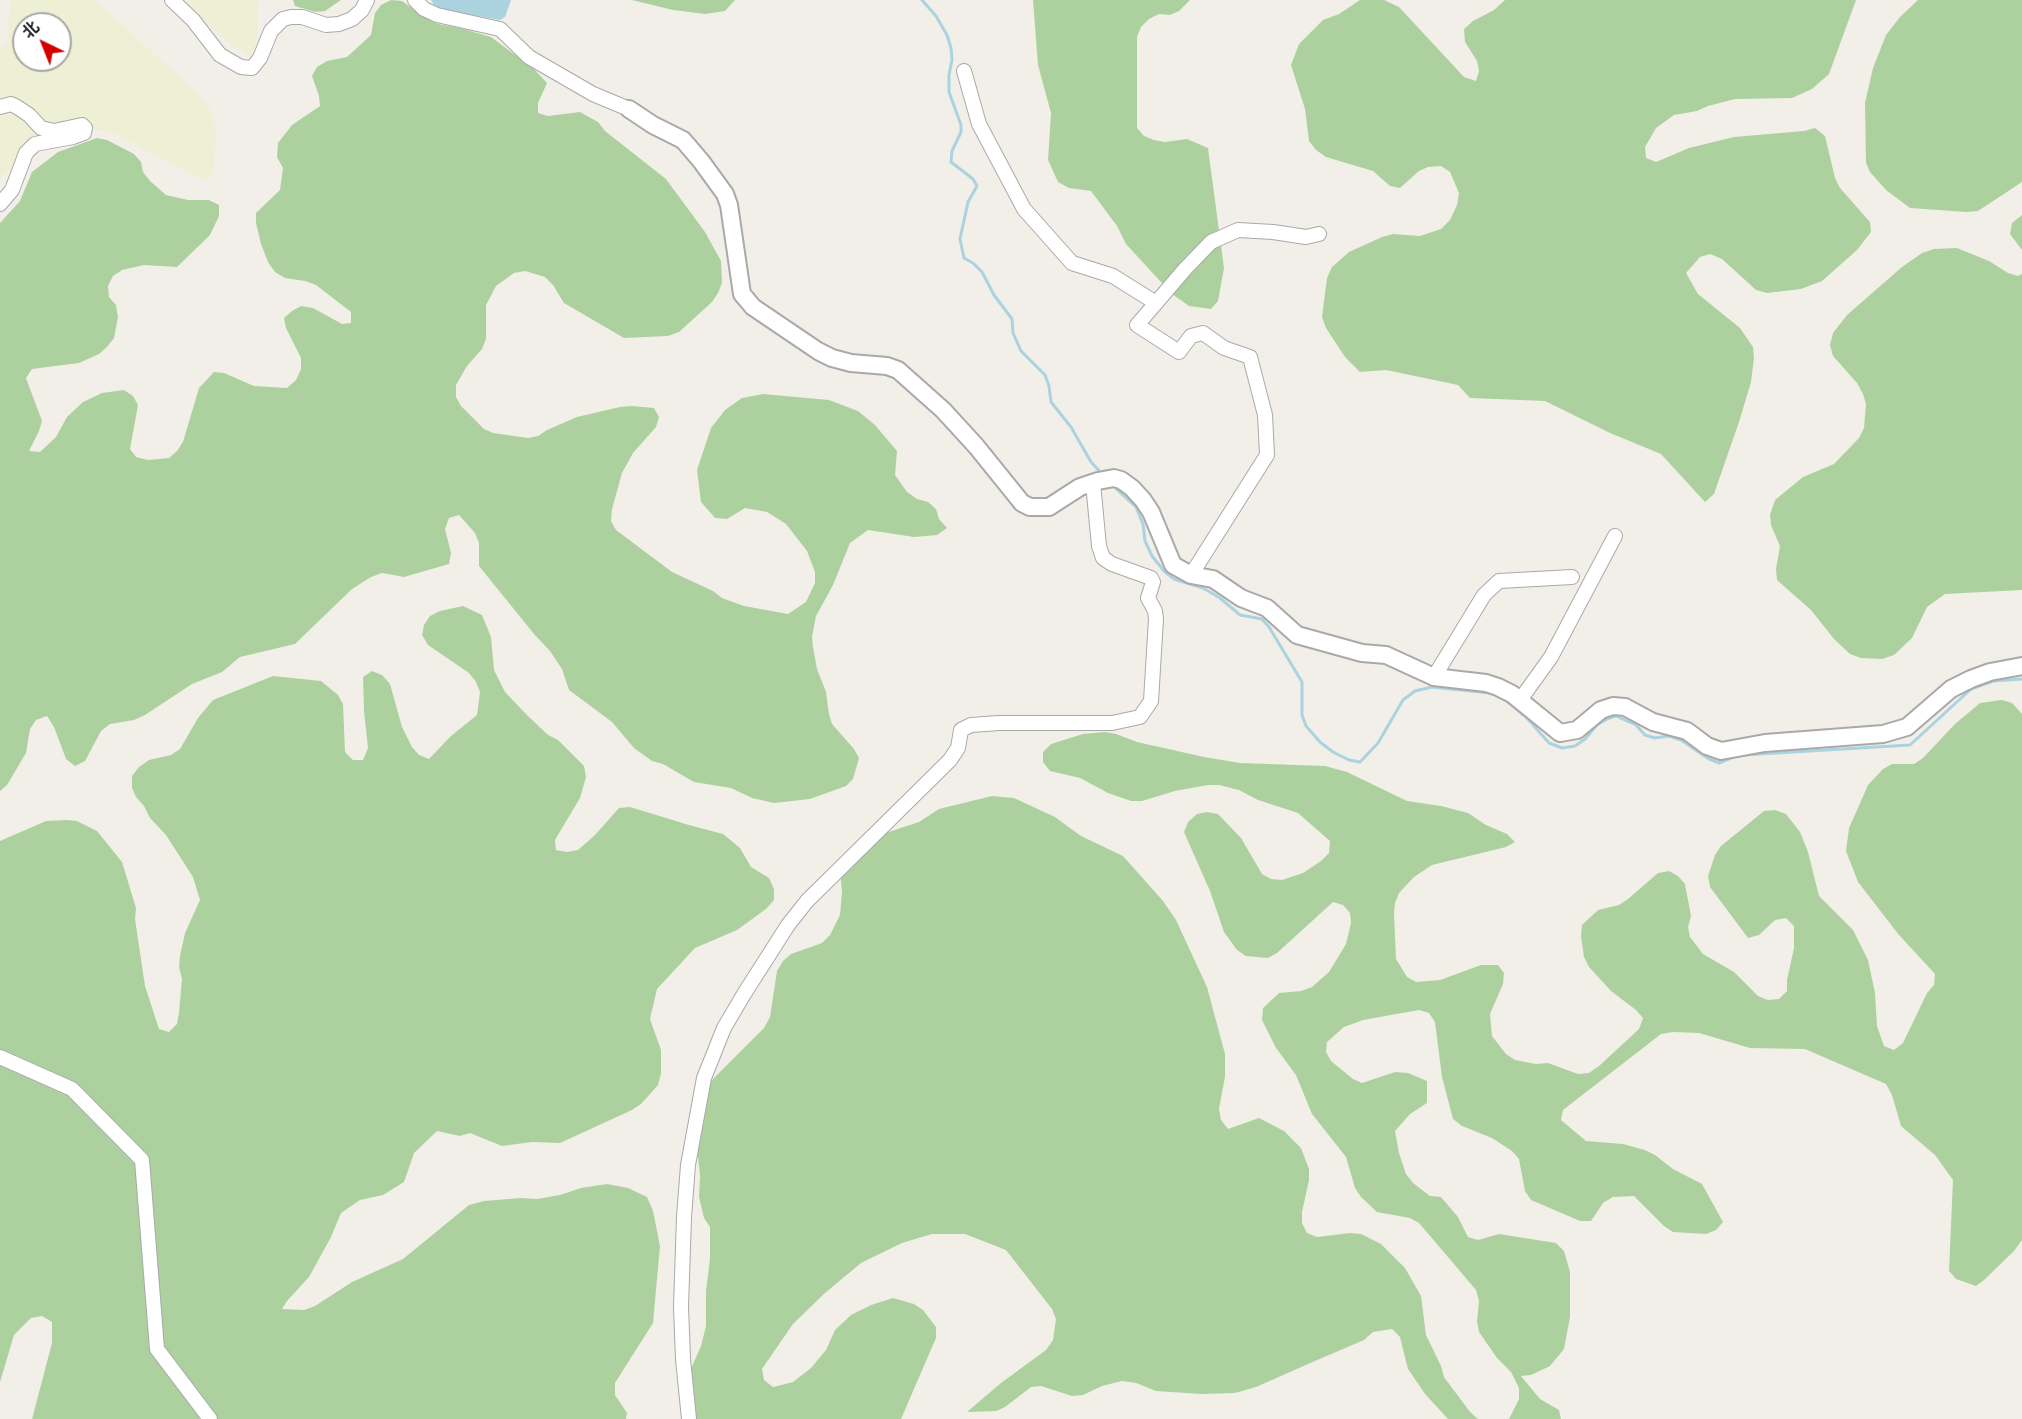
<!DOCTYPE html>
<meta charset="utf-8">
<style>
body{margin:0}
#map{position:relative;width:2022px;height:1419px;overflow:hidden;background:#f2efe9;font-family:Arial,"Noto Sans SC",sans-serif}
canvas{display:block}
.north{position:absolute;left:12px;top:12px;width:60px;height:60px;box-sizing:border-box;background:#fff;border:2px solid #a7a7a7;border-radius:50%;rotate:317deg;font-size:16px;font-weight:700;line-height:24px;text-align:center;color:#222}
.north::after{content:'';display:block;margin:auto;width:21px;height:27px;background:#d40000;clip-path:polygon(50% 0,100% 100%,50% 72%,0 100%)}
</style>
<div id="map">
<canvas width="2022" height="1419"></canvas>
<div class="north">北</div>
</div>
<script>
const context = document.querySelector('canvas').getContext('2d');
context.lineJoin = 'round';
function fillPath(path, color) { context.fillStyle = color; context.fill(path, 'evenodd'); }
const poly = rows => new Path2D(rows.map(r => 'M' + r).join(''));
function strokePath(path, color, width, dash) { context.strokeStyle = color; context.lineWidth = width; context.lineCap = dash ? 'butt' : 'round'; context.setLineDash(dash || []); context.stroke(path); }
fillPath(poly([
 [12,0,93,0,111,14,190,87,210,109,216,127,214,172,208,180,191,175,124,138,103,130,87,130,43,144,22,158,0,179,0,49,7,42,10,5],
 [24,24,60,24,60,60,24,60],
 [179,0,258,0,257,49,249,56,225,40]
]), '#eef0d5');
fillPath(poly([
 [293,0,341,0,325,11,315,12,295,6],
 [391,0,402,1,429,20,438,24,460,28,491,37,534,69,547,83,538,103,538,113,548,116,580,112,598,122,605,131,666,179,705,232,721,261,722,283,718,293,712,302,679,332,668,336,624,338,564,303,553,285,545,277,525,271,514,273,496,286,486,305,486,339,482,349,467,366,456,385,456,397,461,406,484,429,493,433,528,438,538,436,547,430,577,417,620,407,632,406,654,408,659,417,656,427,633,453,622,473,612,509,611,521,616,530,672,572,713,591,722,598,744,606,788,614,806,602,815,583,815,572,807,551,786,524,767,512,745,508,727,519,715,518,701,502,697,470,711,428,725,410,742,398,763,394,829,400,858,411,875,425,897,451,895,475,907,492,917,499,928,502,936,509,939,519,947,528,937,535,914,537,868,530,850,543,833,585,816,616,812,637,813,647,817,669,826,692,829,714,832,724,854,749,859,758,853,779,846,786,810,799,774,803,752,798,731,788,694,782,663,764,652,761,634,748,612,722,569,690,562,669,550,651,534,634,479,566,479,543,475,533,459,515,449,518,445,529,451,553,449,564,404,577,382,573,371,577,352,589,295,644,240,657,222,672,192,684,145,715,134,720,110,724,101,731,85,761,75,766,66,759,54,727,47,716,36,720,30,729,26,753,7,785,0,791,0,223,20,201,32,172,58,152,97,138,107,140,134,154,141,162,143,172,150,181,166,195,188,200,209,200,219,205,219,216,210,235,177,267,144,265,122,270,113,276,108,286,109,297,116,305,118,317,114,338,107,347,99,354,79,363,32,369,26,378,42,421,39,431,29,451,40,452,56,437,67,417,83,402,102,393,124,390,133,396,138,405,130,449,136,457,148,460,169,458,177,451,183,442,199,388,214,372,224,373,254,386,287,388,296,380,301,369,301,358,286,328,284,318,292,311,301,306,313,308,342,324,351,323,351,312,316,285,305,281,285,278,275,272,268,262,261,244,256,223,256,213,280,190,283,168,277,157,278,143,292,125,320,106,319,96,312,76,317,67,327,61,347,57,371,35,375,13,381,5],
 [632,0,735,0,725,11,705,14,673,10],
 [1033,0,1190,0,1179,11,1170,15,1159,14,1149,19,1141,27,1137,37,1137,128,1144,136,1154,140,1165,142,1187,139,1208,148,1224,268,1218,301,1211,309,1189,306,1172,294,1126,244,1117,226,1091,191,1069,188,1058,182,1048,160,1051,113,1038,65],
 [1360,0,1384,0,1399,7,1464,77,1476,81,1479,71,1477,61,1465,42,1464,29,1473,21,1494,10,1505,0,1856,0,1829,74,1812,89,1792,98,1735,99,1708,106,1697,111,1674,115,1656,128,1645,147,1646,158,1656,162,1689,148,1734,137,1804,131,1815,128,1825,136,1835,178,1840,188,1870,222,1871,232,1857,250,1822,281,1801,289,1767,293,1756,290,1722,259,1710,254,1700,257,1686,273,1698,294,1740,328,1753,347,1754,358,1751,382,1739,422,1714,494,1705,502,1661,454,1610,433,1545,401,1470,398,1458,385,1386,370,1360,372,1345,357,1326,328,1322,317,1327,278,1332,267,1349,252,1382,237,1393,234,1420,236,1441,229,1450,220,1457,205,1459,193,1450,172,1441,166,1428,167,1419,171,1400,188,1390,186,1373,171,1326,157,1316,150,1309,141,1305,109,1291,65,1299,44,1323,20,1339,14],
 [1918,0,2022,0,2022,182,1978,211,1966,212,1910,208,1886,190,1870,172,1866,163,1865,103,1873,68,1886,35,1900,17],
 [2022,215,2022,250,2010,234,2012,223],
 [1957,248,1989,261,2008,273,2018,276,2022,274,2022,590,1945,594,1927,607,1912,638,1894,655,1882,659,1861,658,1850,654,1834,639,1811,610,1777,580,1776,569,1780,546,1771,525,1770,515,1775,500,1803,477,1834,464,1859,438,1864,428,1866,404,1863,394,1857,383,1833,356,1830,345,1833,333,1847,315,1902,267,1922,253,1934,249],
 [463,606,482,615,491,637,494,670,505,692,528,716,548,735,558,740,584,766,586,777,580,798,555,840,556,850,567,852,578,850,595,835,619,808,630,807,689,825,723,834,740,848,751,867,769,878,774,889,774,900,766,909,737,930,695,948,657,989,650,1019,661,1050,661,1073,658,1085,641,1104,632,1110,560,1143,532,1142,502,1146,470,1133,460,1136,437,1131,414,1153,404,1182,383,1195,360,1200,341,1213,331,1237,309,1277,287,1301,282,1309,304,1310,315,1306,352,1282,403,1259,469,1205,484,1201,521,1198,537,1199,560,1195,581,1188,607,1184,628,1188,647,1197,653,1211,660,1246,653,1323,615,1383,615,1395,627,1413,626,1419,32,1419,52,1343,52,1322,42,1316,31,1318,14,1335,0,1382,0,841,46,821,67,820,77,821,97,831,122,862,136,908,135,919,145,986,159,1029,169,1032,177,1024,179,1013,182,979,179,967,180,956,185,933,200,900,193,877,166,835,150,818,144,806,136,797,132,788,132,776,139,767,149,760,171,755,180,749,198,718,213,700,273,676,321,681,338,695,343,704,345,752,353,760,363,760,368,748,364,711,363,677,372,671,382,675,390,684,402,727,412,747,419,755,429,759,451,736,477,715,480,692,476,682,469,673,428,645,422,635,424,625,430,616,440,611],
 [2002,700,2012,703,2022,714,2022,1240,2014,1251,1984,1280,1976,1286,1956,1279,1949,1271,1953,1180,1935,1155,1901,1126,1892,1095,1886,1084,1805,1049,1750,1048,1699,1033,1673,1032,1661,1034,1563,1110,1561,1120,1586,1141,1623,1144,1645,1150,1655,1155,1673,1169,1702,1184,1723,1222,1716,1230,1706,1234,1673,1232,1664,1226,1634,1196,1613,1197,1603,1203,1591,1221,1580,1221,1531,1200,1525,1191,1519,1159,1512,1151,1492,1138,1462,1126,1453,1119,1442,1077,1435,1022,1429,1013,1419,1010,1363,1020,1344,1027,1327,1042,1326,1052,1331,1061,1353,1079,1362,1083,1395,1072,1408,1073,1427,1081,1427,1103,1410,1114,1395,1131,1399,1153,1406,1174,1413,1183,1430,1196,1441,1197,1458,1217,1468,1237,1478,1240,1499,1234,1556,1243,1564,1251,1570,1272,1570,1317,1564,1349,1550,1366,1531,1375,1521,1376,1540,1399,1559,1410,1561,1419,1509,1419,1519,1399,1519,1388,1511,1372,1497,1358,1479,1332,1477,1322,1479,1301,1476,1290,1419,1223,1410,1218,1377,1212,1361,1197,1355,1188,1346,1157,1312,1114,1296,1075,1276,1048,1262,1020,1263,1008,1279,993,1301,991,1312,987,1329,972,1346,944,1351,923,1350,913,1343,905,1333,902,1277,953,1268,958,1246,956,1237,950,1224,932,1210,891,1184,832,1188,822,1197,814,1207,812,1218,814,1241,838,1262,874,1271,879,1282,880,1303,873,1321,861,1329,853,1330,841,1298,813,1258,800,1239,790,1219,785,1208,785,1175,791,1142,801,1131,801,1108,793,1080,778,1050,771,1043,762,1043,752,1051,744,1083,734,1105,732,1116,734,1137,742,1204,757,1240,763,1325,766,1347,772,1407,801,1441,806,1468,813,1486,825,1507,834,1515,842,1506,847,1432,865,1414,877,1399,893,1395,903,1394,913,1396,959,1407,977,1416,982,1440,980,1481,965,1498,965,1504,973,1503,984,1490,1014,1492,1036,1506,1054,1515,1060,1536,1064,1548,1063,1578,1074,1589,1073,1599,1066,1639,1029,1643,1018,1636,1010,1611,991,1589,967,1584,957,1581,936,1582,925,1598,910,1619,905,1628,899,1658,873,1669,871,1678,876,1685,884,1691,916,1688,927,1690,937,1703,954,1734,972,1758,996,1768,1000,1779,999,1787,991,1787,980,1794,948,1794,926,1786,918,1775,920,1759,935,1748,938,1710,887,1708,876,1715,855,1721,846,1764,811,1775,810,1786,814,1800,832,1808,852,1819,896,1853,930,1868,960,1875,993,1877,1026,1884,1046,1894,1050,1903,1043,1927,993,1934,985,1935,974,1899,935,1858,882,1846,851,1849,828,1868,785,1883,769,1892,764,1914,764,1923,758,1955,724,1980,703],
 [992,796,1014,798,1055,817,1081,836,1123,856,1163,901,1176,920,1207,987,1225,1054,1225,1077,1219,1109,1221,1120,1228,1129,1259,1118,1284,1131,1301,1148,1309,1169,1309,1180,1302,1212,1302,1223,1307,1233,1317,1237,1350,1233,1361,1234,1381,1244,1405,1268,1421,1296,1426,1335,1441,1366,1444,1377,1470,1412,1478,1419,1448,1419,1425,1394,1408,1369,1400,1337,1392,1329,1373,1332,1364,1340,1315,1361,1256,1387,1235,1393,1201,1394,1156,1391,1136,1383,1122,1381,1102,1386,1083,1395,1072,1396,1041,1386,1031,1387,1005,1407,996,1411,967,1412,1001,1383,1046,1350,1053,1340,1056,1319,1052,1309,1006,1250,965,1234,932,1234,902,1243,861,1263,825,1293,793,1324,762,1369,764,1380,773,1387,793,1382,811,1368,826,1350,835,1330,851,1315,871,1305,893,1298,914,1304,923,1310,936,1327,936,1338,901,1419,697,1419,683,1397,683,1387,701,1346,706,1326,706,1291,710,1259,710,1227,704,1218,699,1197,700,1176,695,1128,710,1082,764,1028,770,1017,777,971,783,961,791,954,822,943,830,935,840,915,842,892,839,860,855,843,919,822,939,809]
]), '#add19e');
fillPath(poly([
 [431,0,511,0,505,17,500,20,440,9,434,5]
]), '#aad3df');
strokePath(poly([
 [922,0,936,16,947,35,951,48,952,60,949,75,949,92,961,125,961,132,952,151,951,162,973,179,977,186,968,202,960,239,964,258,973,263,982,272,994,295,1012,319,1013,333,1021,351,1045,375,1049,386,1051,402,1071,427,1091,462,1103,475],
 [1111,484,1136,507,1143,524,1145,541,1152,556,1164,571,1174,579,1203,588,1220,598,1240,615,1262,619,1269,627,1302,682,1302,715,1306,726,1320,742,1333,752,1349,760,1360,762,1378,743,1403,700,1415,691,1432,687,1490,693],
 [1502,697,1526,717,1549,743,1562,748,1575,746,1585,739,1597,725,1607,719,1616,716,1636,725,1645,735,1655,738,1669,736,1681,740,1709,759,1719,763,1736,756],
 [1743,755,1910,745,1971,689,1993,681,2022,679]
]), '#aad3df', 3);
const minor = poly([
 [172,0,193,20,220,55,241,67,252,68,260,58,271,31,283,19,291,17,302,17,326,25,339,24,352,19,362,10,367,0],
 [415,0,424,9,437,15,500,29,529,57,593,94,629,109],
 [964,71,979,124,1024,209,1072,263,1113,276,1156,303,1137,325,1179,352,1191,336,1203,333,1224,348,1250,357,1265,415,1267,455,1191,575],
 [0,107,11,104,17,107,29,115,41,128,54,131,82,125,85,128,84,133,73,137,35,144,26,153,12,190,0,204],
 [1156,303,1185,269,1211,242,1238,230,1273,232,1306,237,1319,234],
 [1434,677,1484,595,1499,581,1572,577],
 [1520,700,1551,657,1615,536],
 [0,1057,72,1089,142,1160,157,1349,210,1419],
 [689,1419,683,1359,681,1307,684,1217,688,1165,704,1078,724,1028,744,994,788,925,807,901,950,760,958,748,961,730,971,725,999,723,1112,723,1140,717,1151,701,1156,619,1155,611,1148,598,1153,582,1151,578,1112,564,1103,558,1099,546,1093,483]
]);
const tertiary = poly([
 [629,109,653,125,683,140,701,161,725,194,729,205,742,294,753,307,818,351,832,358,851,363,887,366,898,370,943,410,976,446,1022,503,1030,507,1049,507,1080,487,1098,481,1114,478,1121,480,1132,488,1143,500,1151,512,1173,565,1191,575,1213,579,1241,598,1267,608,1297,635,1362,653,1386,655,1434,677,1486,683,1498,687,1512,694,1560,733,1577,730,1601,710,1613,706,1625,707,1653,722,1687,731,1707,746,1721,751,1765,743,1883,734,1907,727,1951,689,1971,679,1990,672,2022,666]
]);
strokePath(minor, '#a9a9a9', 16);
strokePath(tertiary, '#a9a9a9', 20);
strokePath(minor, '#fff', 14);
strokePath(tertiary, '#fff', 16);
</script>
